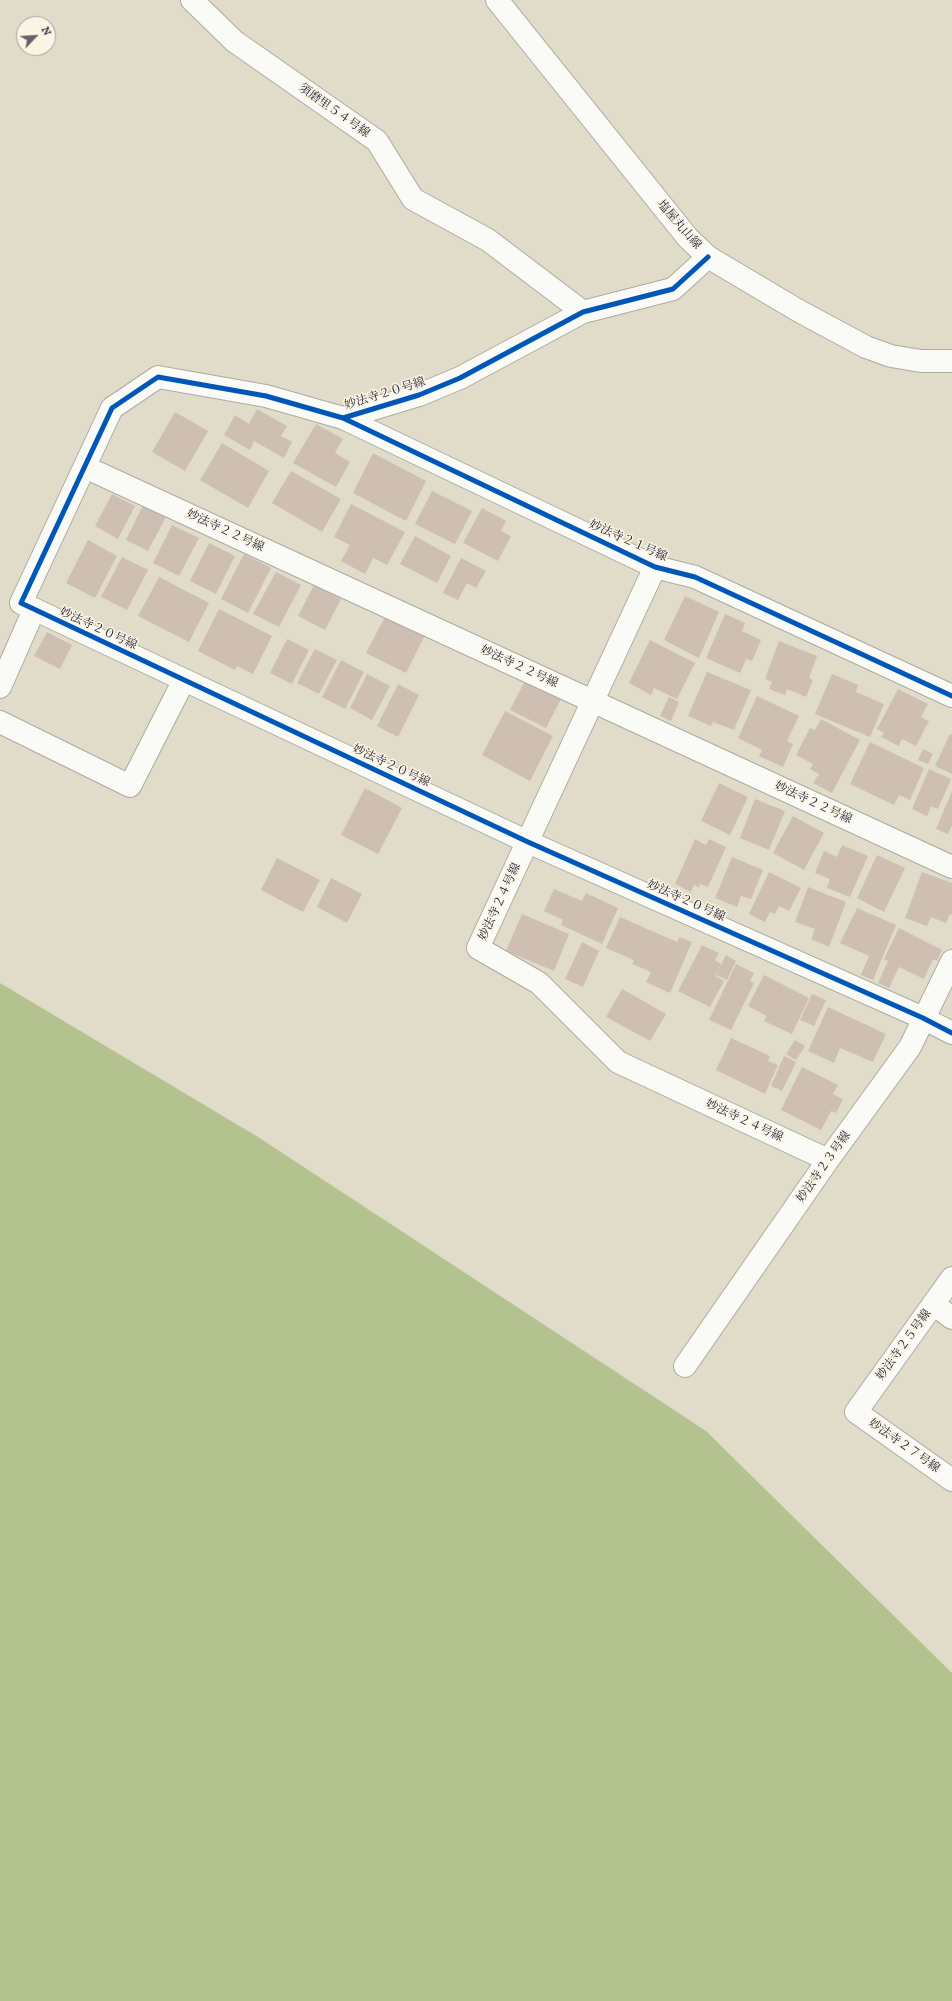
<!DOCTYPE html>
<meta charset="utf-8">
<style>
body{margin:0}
#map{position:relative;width:952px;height:2001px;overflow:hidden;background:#e0dcc9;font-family:"IM FELL French Canon",serif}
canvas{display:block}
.north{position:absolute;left:16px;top:16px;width:40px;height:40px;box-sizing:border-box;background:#fcf5e5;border:1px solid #a5a1a1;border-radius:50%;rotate:65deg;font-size:11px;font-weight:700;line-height:16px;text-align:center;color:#22223b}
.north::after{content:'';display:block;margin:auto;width:14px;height:18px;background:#64636d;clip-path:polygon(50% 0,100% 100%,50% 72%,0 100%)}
</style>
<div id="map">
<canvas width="952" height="2001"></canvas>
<div class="north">N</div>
</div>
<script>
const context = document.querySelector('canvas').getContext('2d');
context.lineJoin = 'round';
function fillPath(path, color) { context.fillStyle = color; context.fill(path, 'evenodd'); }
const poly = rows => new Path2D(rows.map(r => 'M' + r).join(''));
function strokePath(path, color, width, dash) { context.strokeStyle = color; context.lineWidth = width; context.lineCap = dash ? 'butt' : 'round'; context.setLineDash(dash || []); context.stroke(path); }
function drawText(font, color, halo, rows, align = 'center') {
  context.font = font + ' "IM FELL French Canon","Noto Serif JP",serif'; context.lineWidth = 3; context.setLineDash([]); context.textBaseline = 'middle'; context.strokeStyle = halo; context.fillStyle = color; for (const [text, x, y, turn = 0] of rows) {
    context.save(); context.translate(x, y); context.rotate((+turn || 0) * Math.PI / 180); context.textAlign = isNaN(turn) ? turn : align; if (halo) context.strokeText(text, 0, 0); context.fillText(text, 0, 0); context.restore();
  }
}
fillPath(poly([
 [0,983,258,1137,706,1431,952,1673,952,2001,0,2001]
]), '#b3c28e');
fillPath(poly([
 [257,409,287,426,281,436,292,442,284,458,254,441,250,450,224,435,235,415,249,424],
 [175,412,208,431,185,471,152,452],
 [316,424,343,439,335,453,350,462,336,487,293,463],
 [222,443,269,471,248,508,200,480],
 [373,453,426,481,406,521,353,493],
 [291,471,341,499,322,532,272,503],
 [432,491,472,511,455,544,415,524],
 [112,494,135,506,118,539,95,526],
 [144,503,167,515,148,551,126,540],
 [351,504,405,532,387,565,373,558,365,574,341,561,350,545,334,537],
 [482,508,506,521,501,531,511,536,498,561,463,543],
 [172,525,199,538,179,576,153,563],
 [415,536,451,556,437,583,400,564],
 [88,540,117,556,95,598,66,583],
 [209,543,235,556,216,594,190,581],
 [244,554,271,568,248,613,221,599],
 [122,557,148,570,127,610,101,597],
 [461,558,486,571,476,588,467,583,458,600,443,593],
 [276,572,301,585,279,627,253,614],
 [159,577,209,603,189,642,138,616],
 [314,585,341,599,325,630,298,616],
 [685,596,719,612,699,658,664,640],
 [219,609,272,636,253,674,237,666,235,670,198,651],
 [725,614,745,623,742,631,761,640,752,661,746,659,740,673,706,658],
 [386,615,425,635,406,673,366,653],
 [47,632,72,645,60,669,34,656],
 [287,639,309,650,292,684,270,673],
 [650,640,695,663,677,699,654,688,651,695,629,683],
 [779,641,817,656,809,678,813,680,806,697,787,689,785,695,769,689,772,682,765,679],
 [315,649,337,660,319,694,297,683],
 [341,660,364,672,345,709,322,697],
 [707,672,751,690,734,730,713,722,711,726,688,716],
 [367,674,390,686,372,720,350,708],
 [832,674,858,685,856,692,884,704,870,737,815,714],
 [525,681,561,699,546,728,510,710],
 [398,684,419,695,398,737,377,726],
 [898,689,928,704,921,717,929,721,916,746,902,739,899,746,881,737,884,733,877,729],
 [757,696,799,716,787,741,793,744,783,767,759,756,762,750,738,738],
 [669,697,679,702,671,721,660,716],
 [505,711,553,736,530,781,482,755],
 [821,719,860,740,832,793,813,783,819,774,810,769,813,764,796,755,810,728,815,730],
 [950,734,952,735,952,774,935,766],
 [870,742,924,768,910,800,899,795,894,805,850,784],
 [923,749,933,754,928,764,918,760],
 [929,769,951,779,938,809,931,806,927,816,912,809],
 [719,783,748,797,730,835,701,821],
 [365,788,402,808,378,854,341,835],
 [952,791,952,825,948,834,936,829],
 [755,799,785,811,769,850,740,838],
 [793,816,824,833,804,870,773,853],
 [695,839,706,845,709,839,726,847,708,887,700,884,699,887,694,885,691,892,675,884],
 [842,845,868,856,850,897,827,888,830,879,815,873,824,851,837,857],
 [877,855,905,868,884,912,857,898],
 [732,857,763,870,751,899,741,896,737,907,715,898],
 [277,858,320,880,303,912,261,890],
 [769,872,801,888,789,911,779,906,775,914,770,912,765,922,749,914],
 [922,872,952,883,952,915,950,914,946,923,931,917,927,926,905,918],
 [331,878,362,894,347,923,317,907],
 [808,887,846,902,829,947,811,939,815,929,795,922],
 [554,889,582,901,586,893,618,908,602,944,561,925,563,920,544,911],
 [857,908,896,925,873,980,861,975,869,956,840,943],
 [522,914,569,934,554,971,506,951],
 [620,917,677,942,680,937,692,942,670,993,646,982,651,972,632,964,634,960,606,948],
 [899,928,942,950,937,961,933,959,924,979,899,967,889,988,878,983,888,961,884,959],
 [582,942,599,951,583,987,565,979],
 [702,945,719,953,715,960,721,964,715,976,724,981,710,1007,678,991],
 [726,955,736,961,727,980,716,975],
 [736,964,754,973,750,981,754,983,731,1030,709,1020],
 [764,975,809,998,792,1034,764,1021,767,1016,748,1006],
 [622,989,666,1014,650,1041,606,1017],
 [812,994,826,1000,814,1026,800,1020],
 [828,1007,886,1034,873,1062,840,1048,834,1063,808,1051],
 [731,1038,770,1056,768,1061,778,1065,765,1094,716,1070],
 [795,1040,805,1046,796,1060,786,1054],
 [784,1056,796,1062,782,1091,771,1086],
 [802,1067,838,1085,833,1094,843,1099,836,1113,831,1111,821,1130,781,1110]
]), '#cebfb2');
const minor = poly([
 [192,0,234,41,377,141,413,199,488,240,583,312],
 [708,257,673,289,583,312,460,378,419,395,343,418,266,396,158,377,112,408,21,603,528,842,923,1018,952,1033],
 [343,418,655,567,695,577,952,696],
 [85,467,952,867],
 [655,567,478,948,539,983,618,1062,828,1160],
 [0,687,34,610],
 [0,722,130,786,184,680],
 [952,1278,856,1412,952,1480],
 [933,1304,952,1318],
 [685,1366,828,1160,910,1047,952,961]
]);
const tertiary = poly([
 [497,0,688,238,708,257,799,311,866,347,891,356,921,361,952,361]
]);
strokePath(minor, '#adaaa1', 24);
strokePath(tertiary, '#adaaa1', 24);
strokePath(minor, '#fafaf7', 22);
strokePath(tertiary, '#fafaf7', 22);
strokePath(poly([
 [708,257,673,289,583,312,460,378,419,395,343,418,266,396,158,377,112,408,21,603,528,842,923,1018,952,1033],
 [343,418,655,567,695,577,952,696]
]), '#0057b8', 5);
drawText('12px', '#22223b', '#fcf5e5', [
 ["須磨里５４号線",334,111,35],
 ["塩屋丸山線",679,225,49],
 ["妙法寺２０号線",385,394,-17],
 ["妙法寺２２号線",225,531,25],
 ["妙法寺２１号線",628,541,24],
 ["妙法寺２０号線",98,629,25],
 ["妙法寺２２号線",519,667,25],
 ["妙法寺２０号線",391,766,25],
 ["妙法寺２２号線",813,803,25],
 ["妙法寺２０号線",686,901,24],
 ["妙法寺２４号線",500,902,-65],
 ["妙法寺２４号線",744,1121,25],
 ["妙法寺２３号線",824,1167,-55],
 ["妙法寺２５号線",904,1345,-54],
 ["妙法寺２７号線",904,1446,35]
]);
</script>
